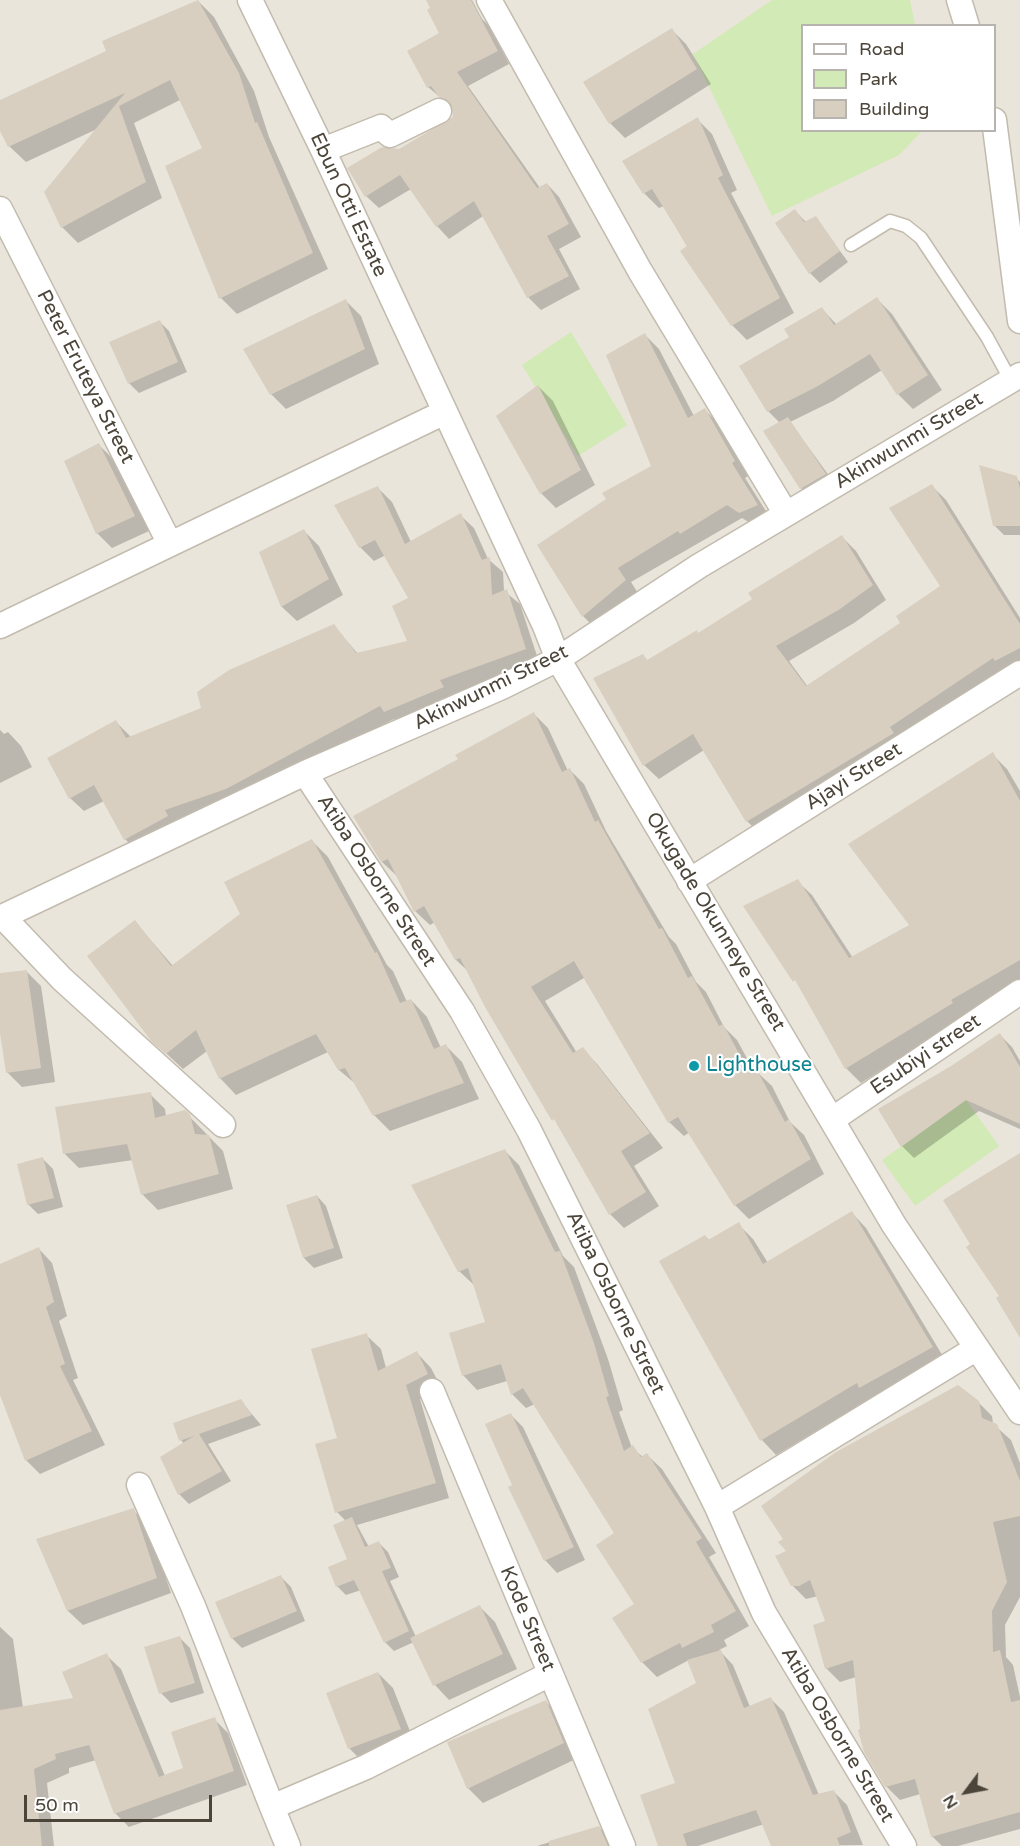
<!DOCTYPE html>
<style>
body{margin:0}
#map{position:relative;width:1020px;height:1846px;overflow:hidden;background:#f6f3ec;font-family:"Varela Round",sans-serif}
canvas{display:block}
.legend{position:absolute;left:801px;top:24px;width:195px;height:108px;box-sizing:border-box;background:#fff;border:2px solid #b7b4b0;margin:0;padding:8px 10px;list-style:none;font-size:18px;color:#4b4439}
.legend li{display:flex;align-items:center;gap:12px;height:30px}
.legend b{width:30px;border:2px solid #b7b4b0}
.north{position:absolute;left:936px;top:1762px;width:60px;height:60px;-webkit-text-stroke:4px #fff;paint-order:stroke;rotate:238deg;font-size:16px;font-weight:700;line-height:24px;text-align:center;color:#4b4439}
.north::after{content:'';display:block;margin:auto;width:21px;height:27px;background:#4b4439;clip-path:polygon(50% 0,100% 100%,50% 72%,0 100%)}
.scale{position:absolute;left:24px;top:1795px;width:188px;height:27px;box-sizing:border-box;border:3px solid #4b4439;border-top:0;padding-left:8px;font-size:18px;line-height:21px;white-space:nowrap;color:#4b4439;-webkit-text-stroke:4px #fff;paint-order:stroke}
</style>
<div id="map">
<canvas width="1020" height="1846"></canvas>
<ul class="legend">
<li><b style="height:8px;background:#fff"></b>Road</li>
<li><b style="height:16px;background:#d2eab5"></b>Park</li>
<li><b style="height:16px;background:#d8cfc1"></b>Building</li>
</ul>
<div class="north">N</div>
<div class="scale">50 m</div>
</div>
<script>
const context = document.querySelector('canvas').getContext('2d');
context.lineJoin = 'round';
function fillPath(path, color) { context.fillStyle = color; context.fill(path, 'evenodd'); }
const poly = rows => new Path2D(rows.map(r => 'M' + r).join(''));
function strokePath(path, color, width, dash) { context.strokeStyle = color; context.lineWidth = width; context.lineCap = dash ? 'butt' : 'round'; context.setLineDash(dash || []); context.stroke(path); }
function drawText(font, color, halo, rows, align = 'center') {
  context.font = font + ' "Varela Round",sans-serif'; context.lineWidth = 4.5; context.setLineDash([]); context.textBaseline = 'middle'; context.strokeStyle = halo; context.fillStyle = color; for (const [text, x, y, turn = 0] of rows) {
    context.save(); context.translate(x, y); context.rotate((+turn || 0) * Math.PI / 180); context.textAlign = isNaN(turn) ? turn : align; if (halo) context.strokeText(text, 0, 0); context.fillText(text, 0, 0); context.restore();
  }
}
fillPath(poly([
 [0,0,1020,0,1020,1846,0,1846],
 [802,26,994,26,994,130,802,130]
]), '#eae5da');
fillPath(poly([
 [772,0,910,0,915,25,802,26,802,130,922,131,899,155,772,216,693,54],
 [571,332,627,425,578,456,522,365],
 [966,1100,999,1146,915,1206,882,1160]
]), '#d2eab5');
fillPath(poly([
 [428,0,472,0,482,19,490,27,509,64,468,86,540,188,547,184,559,197,581,237,559,249,580,289,541,310,528,297,483,216,449,239,437,226,411,189,379,208,366,196,399,151,455,118,454,109,428,87,441,34],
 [198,1,214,17,254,91,269,137,328,269,237,314,221,298,204,149,180,100,134,123,162,198,78,243,62,227,97,129,26,162,9,146,0,128,0,102,108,52],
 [671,29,686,44,711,84,625,138,610,123],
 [697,119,712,134,737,190,731,193,794,313,747,340,732,325,664,206,659,208,644,193,624,161],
 [795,211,806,222,816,218,848,262,820,283,810,273],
 [877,299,892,314,942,390,913,409,898,394,882,370,833,401,790,422,835,484,811,498,801,488,765,431,780,423,768,411,791,338,822,309,837,325],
 [346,301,361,316,379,364,286,409,271,394],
 [159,321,169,331,187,372,139,393,129,383],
 [645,335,659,349,694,416,705,410,719,424,748,476,745,478,771,519,755,526,742,518,631,582,639,595,597,630,583,616,608,499,653,466],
 [538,386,553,401,595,485,556,508,541,493,498,416],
 [99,445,114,460,149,531,112,548,97,533],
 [1016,478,1020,482,1020,535,1004,535,994,525],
 [932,486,946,500,1020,618,1020,669,761,835,747,821,704,750,659,779,644,765,643,656,648,661,698,634,754,600,842,537,856,551,886,600,854,623,789,661,808,687,902,623,942,587],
 [378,488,392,502,411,542,460,515,474,528,488,559,503,572,504,591,520,604,539,662,453,694,456,701,399,725,394,719,139,853,125,839,104,801,84,811,70,798,116,722,131,737,202,709,334,626,358,654,409,642,410,598,386,555,374,561,360,547],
 [304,531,319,546,343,595,297,621,282,607,261,553],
 [534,714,548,728,568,771,570,770,584,784,606,831,669,937,676,944,696,982,706,992,724,1027,737,1040,755,1073,757,1072,772,1086,790,1122,804,1135,824,1174,749,1219,735,1205,690,1132,684,1136,669,1122,584,978,545,1001,577,1053,583,1049,597,1064,663,1148,634,1166,659,1206,624,1228,610,1214,469,972,456,960,435,922,430,925,415,911,397,876,382,862,355,816,460,760],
 [0,730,4,734,8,732,21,746,32,767,0,783],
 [992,754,1007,769,1020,791,1020,982,861,1083,846,1068,801,987,745,906,797,881,812,895,853,958,911,925],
 [312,841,328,857,387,965,393,971,407,1002,411,1000,427,1017,441,1048,446,1046,462,1062,479,1099,390,1131,374,1115,357,1085,339,1070,328,1052,236,1095,220,1078,207,1051,183,1069,153,1041,135,922,173,966,241,914],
 [26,971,41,986,55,1082,22,1087,7,1072,0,1023,0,975],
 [1000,1035,1012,1047,1020,1061,1020,1129,979,1111,914,1158,902,1146,951,1067],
 [150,1094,165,1109,166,1116,185,1112,223,1151,233,1189,158,1210,143,1195,133,1160,79,1168,64,1153],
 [505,1151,519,1165,563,1256,574,1267,608,1359,623,1410,619,1412,632,1448,643,1457,647,1455,662,1469,716,1553,709,1557,749,1626,724,1640,727,1646,719,1650,733,1665,750,1707,771,1699,784,1712,819,1795,834,1792,847,1805,863,1845,772,1846,764,1824,698,1846,660,1846,677,1784,698,1684,689,1660,657,1677,642,1662,636,1604,616,1534,535,1404,526,1408,512,1394,507,1381,477,1390,463,1375,487,1323,474,1285,459,1271],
 [43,1159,53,1169,63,1207,38,1214,28,1204],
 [317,1196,326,1206,343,1258,314,1268,304,1258],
 [852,1213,866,1228,947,1363,876,1402,871,1398,776,1455,762,1440,705,1236,710,1241,738,1224,753,1239,768,1263],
 [39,1249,52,1263,67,1316,59,1321,78,1378,73,1380,105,1445,40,1474,26,1460,0,1388,0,1266],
 [366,1335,381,1349,386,1368,417,1353,431,1368,442,1389,420,1399,449,1498,357,1525,369,1547,379,1543,388,1552,399,1577,390,1581,416,1637,480,1607,495,1622,517,1669,449,1700,435,1685,414,1642,394,1651,385,1642,361,1590,346,1595,337,1586,349,1560,346,1521,337,1512,339,1439],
 [241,1401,261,1425,208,1444,231,1481,189,1504,180,1495,162,1457,184,1444,181,1440],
 [978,1402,992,1416,993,1424,1011,1440,1020,1463,1020,1597,1005,1625,1006,1657,1013,1665,1020,1697,1020,1829,958,1846,942,1846,932,1836,920,1794,900,1800,886,1786,856,1677,840,1682,826,1668,827,1622,818,1596,806,1599,792,1585,788,1552],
 [511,1415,523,1427,585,1560,557,1573,545,1560,514,1486],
 [133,1510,148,1525,171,1593,83,1625,68,1611,38,1540],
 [281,1577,291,1587,305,1621,242,1648,232,1638],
 [0,1627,13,1639,23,1708,75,1700,106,1655,121,1669,165,1776,184,1769,214,1719,228,1733,247,1785,129,1827,115,1813,96,1760,69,1768,69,1773,47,1783,54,1846,0,1846],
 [180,1638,190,1648,204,1693,171,1703,161,1693],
 [378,1673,393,1688,415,1744,364,1763,350,1749,328,1694],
 [546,1702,561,1717,578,1758,483,1803,468,1788],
 [599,1827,616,1846,537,1846]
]), '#0003');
fillPath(poly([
 [198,0,239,73,255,123,257,122,313,253,219,299,165,166,202,148,170,80,119,106,146,182,61,228,44,192,125,93,8,147,0,131,0,100,106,51,102,41],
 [426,0,471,0,498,51,457,72,537,188,547,183,569,224,547,236,569,276,527,298,474,201,436,227,400,175,365,197,347,168,382,147,399,149,453,117,451,104,439,97,431,86,427,88,407,51,439,33,427,10,430,8],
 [672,28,697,69,609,124,583,82],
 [698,117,723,175,718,178,780,298,731,326,680,251,687,246,652,189,643,194,622,161],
 [795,209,804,222,816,216,840,251,809,274,775,223],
 [877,297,928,375,897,395,870,354,818,386,767,412,739,366,789,337,784,329,822,307,834,325],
 [346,299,365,349,270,395,243,349],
 [160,320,178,362,128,384,109,342],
 [645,333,688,418,705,408,735,461,732,463,758,505,739,513,727,505,680,534,678,531,618,568,626,580,582,617,537,545,606,499,602,493,651,466,606,355],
 [538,385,581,470,540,494,496,416],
 [788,417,826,474,800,489,763,431],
 [99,443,135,516,96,534,64,461],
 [979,465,1017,476,1020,489,1020,526,993,526],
 [932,484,1020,624,1020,648,995,661,993,658,890,727,894,733,746,822,693,734,643,766,593,678,643,654,647,660,697,630,698,633,752,599,748,593,842,535,873,585,840,609,776,646,806,686,900,623,896,616,940,586,889,508],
 [378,486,405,544,461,513,482,560,490,557,492,595,507,589,526,649,440,680,444,687,384,712,380,706,226,789,165,810,168,816,124,840,94,785,69,799,47,758,116,720,126,738,201,708,197,692,229,670,334,624,356,653,407,641,392,606,408,598,375,540,359,548,334,505],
 [304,529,329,579,281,607,259,552],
 [534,712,562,772,570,768,595,822,598,820,659,929,662,928,688,978,692,976,719,1026,723,1024,750,1074,757,1070,785,1122,789,1119,811,1159,734,1206,678,1117,668,1123,574,961,531,987,573,1053,583,1047,650,1133,621,1151,646,1192,609,1215,554,1119,552,1121,485,1007,460,958,455,960,424,906,414,912,388,859,381,862,353,816,458,759,455,755],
 [993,752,1020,801,1020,960,951,1000,953,1003,845,1069,795,980,793,982,743,906,798,879,849,958,909,925,848,844],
 [312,839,375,953,377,952,400,1003,411,999,434,1049,446,1044,464,1083,373,1116,345,1068,338,1070,316,1034,219,1079,196,1030,166,1054,152,1042,87,956,135,920,171,966,240,914,224,882],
 [27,970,41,1068,6,1073,0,1033,0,973],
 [1000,1033,1020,1067,1020,1124,966,1100,901,1147,878,1109,951,1066],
 [151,1092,155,1118,185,1110,190,1114,195,1134,209,1135,219,1174,141,1195,127,1144,63,1154,55,1107],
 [505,1149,555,1252,560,1251,594,1343,609,1396,606,1397,624,1451,633,1445,641,1457,647,1453,702,1538,696,1542,736,1611,711,1625,714,1632,682,1648,680,1643,641,1663,612,1618,634,1604,596,1545,614,1533,523,1388,511,1395,501,1364,462,1376,449,1333,485,1322,468,1268,458,1272,411,1185],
 [1020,1153,1020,1338,996,1298,999,1296,966,1247,970,1244,943,1200],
 [43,1157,54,1198,27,1205,17,1164],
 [317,1195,334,1248,303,1258,286,1205],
 [852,1211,933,1347,859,1388,857,1383,760,1441,659,1261,705,1235,708,1240,739,1222,763,1264],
 [39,1247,54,1302,46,1307,65,1364,60,1366,92,1431,25,1461,0,1395,0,1264],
 [367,1333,378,1371,417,1351,428,1374,406,1385,436,1483,335,1513,315,1444,337,1438,311,1349],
 [958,1385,979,1401,982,1418,997,1424,1020,1481,1020,1516,993,1522,1007,1582,992,1611,993,1652,1000,1650,1011,1702,1020,1700,1020,1812,931,1837,915,1779,885,1787,864,1752,858,1730,860,1729,853,1660,825,1669,813,1625,825,1621,810,1580,799,1586,791,1586,775,1556,786,1551,778,1542,783,1539,761,1506,836,1452],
 [241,1399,252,1415,199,1434,222,1471,178,1495,160,1457,194,1436,179,1441,173,1423],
 [511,1413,574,1547,544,1561,508,1487,512,1485,485,1424],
 [134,1508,157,1578,67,1611,36,1539],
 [352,1517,365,1547,379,1541,391,1568,382,1571,409,1631,384,1643,354,1580,336,1587,328,1567,347,1559,333,1525],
 [281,1575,297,1611,231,1639,215,1602],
 [480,1605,503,1654,433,1686,410,1638],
 [180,1636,195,1683,159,1694,144,1647],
 [721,1650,744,1708,771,1697,813,1795,834,1790,851,1832,837,1838,840,1846,771,1846,756,1810,683,1834,687,1846,658,1846,640,1795,675,1783,648,1709,696,1683,687,1660],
 [107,1653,159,1777,183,1768,171,1732,215,1717,234,1771,114,1814,89,1745,55,1754,56,1759,34,1769,42,1846,0,1846,0,1710,73,1698,62,1672],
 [378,1672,401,1729,348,1749,326,1693],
 [546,1700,564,1743,467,1789,447,1742],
 [599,1826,608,1846,549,1846,549,1841]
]), '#d8cfc1');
const lane = poly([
 [851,245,890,221,906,226,921,238,987,337,1011,381]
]);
const street = poly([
 [250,0,323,150,545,626,558,659,894,1225,1020,1412],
 [489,0,640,271,786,514],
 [959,0,967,26],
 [994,120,1020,321],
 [323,150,381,127,390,135,439,111],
 [0,209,170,544],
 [0,626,445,412],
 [305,773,462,1011,529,1130,717,1507,764,1613,904,1846],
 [689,881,1020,673],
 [3,917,62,979,223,1125],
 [0,918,305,773,502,687,558,659,699,566,1020,375],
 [833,1119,1020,992],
 [432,1391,623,1846],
 [139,1485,193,1606,272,1807],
 [717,1507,977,1348],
 [288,1846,272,1807,366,1767,550,1674]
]);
strokePath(lane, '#c2bbae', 15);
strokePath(street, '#c2bbae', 27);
strokePath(lane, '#fff', 12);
strokePath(street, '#fff', 24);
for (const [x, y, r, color] of [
 [694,1066,6,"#0f9aa8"]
]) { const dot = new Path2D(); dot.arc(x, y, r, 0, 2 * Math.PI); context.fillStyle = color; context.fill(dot); strokePath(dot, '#fff', 2); }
drawText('20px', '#4b4439', '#fff', [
 ["Ebun Otti Estate",348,205,65],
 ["Peter Eruteya Street",85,377,63],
 ["Akinwunmi Street",909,441,-31],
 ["Akinwunmi Street",491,688,-26],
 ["Ajayi Street",854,777,-32],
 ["Atiba Osborne Street",376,881,57],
 ["Okugade Okunneye Street",715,922,59],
 ["Esubiyi street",926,1055,-34],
 ["Atiba Osborne Street",615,1303,64],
 ["Kode Street",527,1619,67],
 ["Atiba Osborne Street",837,1735,59]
]);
drawText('20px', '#0d838f', '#fff', [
 ["Lighthouse",706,1066]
], 'left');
</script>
